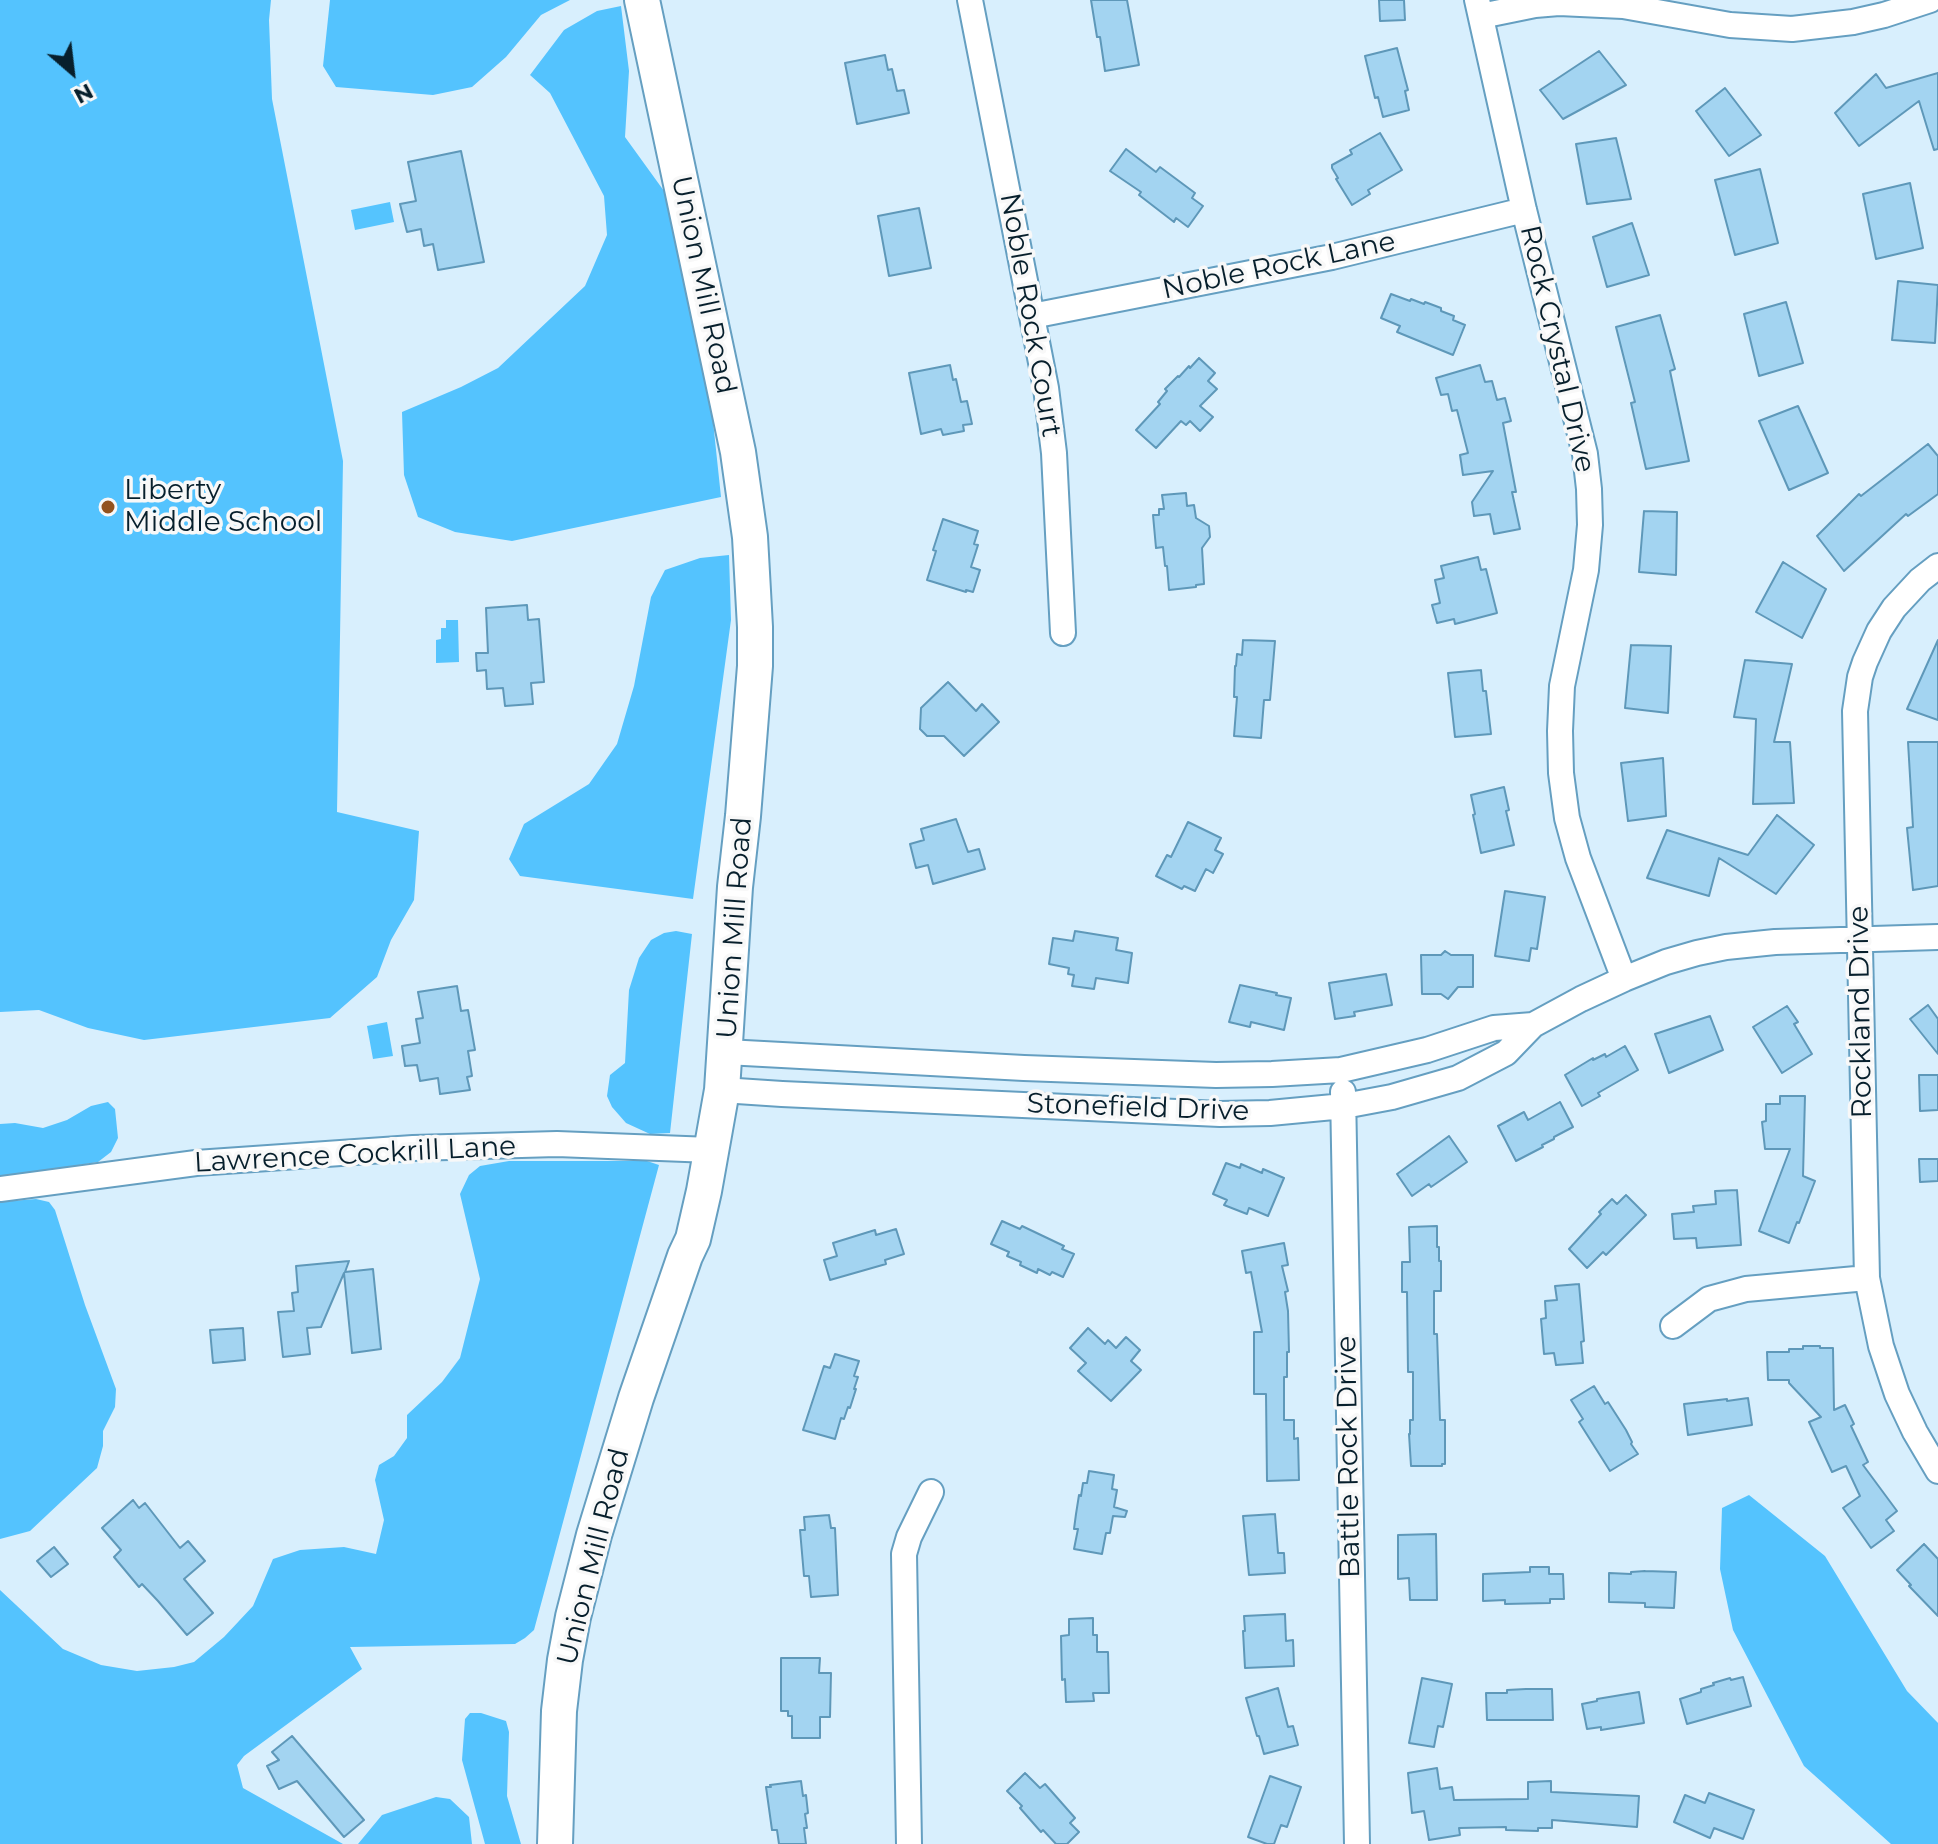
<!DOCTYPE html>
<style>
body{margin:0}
#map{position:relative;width:1938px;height:1844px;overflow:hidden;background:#d8effd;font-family:Montserrat,sans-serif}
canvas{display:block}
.north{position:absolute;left:32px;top:32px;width:80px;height:80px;-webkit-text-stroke:6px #f8f8f8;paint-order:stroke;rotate:152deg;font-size:22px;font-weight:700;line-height:32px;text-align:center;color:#071f2c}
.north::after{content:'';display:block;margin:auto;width:28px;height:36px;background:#071f2c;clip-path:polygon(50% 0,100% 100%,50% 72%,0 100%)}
</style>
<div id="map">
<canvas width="1938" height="1844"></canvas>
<div class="north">N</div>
</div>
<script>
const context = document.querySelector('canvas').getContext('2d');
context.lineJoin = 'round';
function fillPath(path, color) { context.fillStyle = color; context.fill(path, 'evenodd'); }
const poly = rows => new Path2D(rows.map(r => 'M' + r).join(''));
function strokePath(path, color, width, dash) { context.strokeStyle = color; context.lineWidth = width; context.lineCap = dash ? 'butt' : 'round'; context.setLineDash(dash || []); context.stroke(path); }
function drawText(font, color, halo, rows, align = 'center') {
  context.font = font + ' Montserrat,sans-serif'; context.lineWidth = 7; context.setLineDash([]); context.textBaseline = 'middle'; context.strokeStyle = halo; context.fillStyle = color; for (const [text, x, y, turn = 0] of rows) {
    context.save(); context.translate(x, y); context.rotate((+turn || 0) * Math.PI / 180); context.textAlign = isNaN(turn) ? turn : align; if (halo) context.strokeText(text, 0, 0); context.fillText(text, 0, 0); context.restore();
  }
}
fillPath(poly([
 [0,0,271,0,269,20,272,99,343,461,337,812,419,831,414,900,391,940,377,977,330,1018,144,1040,88,1028,39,1010,0,1012],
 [330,0,570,0,541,15,506,57,472,87,433,95,336,87,323,66],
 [621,6,629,71,625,137,664,191,712,412,721,497,512,541,455,532,418,517,404,475,402,412,461,387,498,368,585,286,607,235,604,196,550,93,530,75,564,30,597,11],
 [729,555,731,620,693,899,520,876,509,859,524,824,589,784,617,744,634,686,651,597,665,570,700,558],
 [676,931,692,934,670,1133,650,1134,626,1123,612,1107,607,1096,610,1075,625,1063,629,990,639,958,651,940,664,933],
 [108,1102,115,1109,118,1138,111,1152,98,1162,0,1178,0,1124,15,1123,43,1128,67,1120,91,1106],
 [509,1161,647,1161,659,1165,534,1630,525,1638,515,1644,350,1647,362,1669,244,1756,237,1765,243,1788,343,1844,0,1844,0,1590,63,1649,101,1665,137,1671,174,1667,194,1662,224,1637,253,1606,273,1559,300,1550,344,1547,376,1554,384,1520,375,1480,379,1465,394,1456,407,1438,407,1415,442,1382,460,1358,480,1279,460,1194,469,1175,480,1166],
 [36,1199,49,1202,55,1210,85,1305,116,1389,115,1407,103,1431,103,1446,97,1468,30,1531,0,1539,0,1202],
 [1749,1495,1825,1556,1907,1691,1938,1723,1938,1844,1891,1844,1804,1766,1733,1630,1720,1569,1722,1508],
 [470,1713,481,1713,506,1721,509,1732,507,1796,521,1844,485,1844,462,1760,465,1719],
 [436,1797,450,1799,469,1817,472,1844,358,1844,382,1815]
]), '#54c3fe');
fillPath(poly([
 [390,202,394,222,355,230,351,210],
 [446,620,458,620,459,662,436,663,436,640,441,639,441,628,446,628],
 [387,1022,393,1056,373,1059,367,1026]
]), '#55c4fe');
const building = poly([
 [1091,0,1127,0,1139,65,1105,71,1100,37,1097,37,1091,0],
 [1379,0,1404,0,1405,20,1380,21,1379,0],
 [1397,48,1408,90,1405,91,1409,110,1383,117,1378,97,1375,98,1365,56,1397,48],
 [1599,51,1626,85,1563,119,1540,90,1599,51],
 [885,55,888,70,892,69,897,91,904,90,909,113,857,124,845,63,885,55],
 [1938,73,1938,149,1934,150,1919,101,1859,146,1835,113,1876,74,1886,88,1938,73],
 [1725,88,1761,135,1729,156,1696,111,1725,88],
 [1380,133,1402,170,1368,190,1370,194,1352,205,1336,179,1338,178,1332,168,1332,165,1352,154,1350,150,1380,133],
 [1616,138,1631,199,1587,204,1576,144,1616,138],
 [1126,149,1156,172,1160,167,1195,193,1192,198,1203,206,1188,227,1176,218,1174,222,1139,195,1141,192,1110,171,1126,149],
 [461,151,484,262,438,270,433,244,424,246,421,229,407,232,400,204,416,201,408,162,461,151],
 [1760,169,1778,243,1735,255,1715,180,1760,169],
 [1910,183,1923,248,1876,259,1863,194,1910,183],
 [919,208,931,268,889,276,878,216,919,208],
 [1632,223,1649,275,1607,287,1593,237,1632,223],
 [1898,281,1938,285,1935,343,1892,340,1898,281],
 [1391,294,1410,301,1411,299,1424,304,1425,302,1441,308,1441,311,1454,316,1453,320,1465,325,1453,355,1397,332,1400,326,1381,318,1391,294],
 [1786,302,1803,363,1759,376,1744,314,1786,302],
 [1660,315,1675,369,1670,371,1689,461,1646,469,1631,403,1635,402,1616,327,1660,315],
 [1199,358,1215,373,1208,381,1217,389,1200,406,1213,417,1200,431,1190,421,1186,425,1181,421,1156,448,1136,430,1160,404,1158,402,1167,391,1165,389,1178,376,1179,377,1189,366,1190,368,1199,358],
 [950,365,953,380,956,379,961,402,967,401,972,424,963,425,964,431,943,435,941,429,921,434,909,373,950,365],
 [1480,365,1485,382,1492,381,1497,400,1505,398,1511,421,1503,423,1516,492,1512,492,1520,529,1494,534,1490,514,1474,516,1472,502,1493,471,1463,475,1460,455,1468,453,1457,410,1452,411,1448,394,1441,395,1436,378,1480,365],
 [1798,406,1828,473,1789,490,1759,421,1798,406],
 [1928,444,1938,456,1938,494,1908,516,1906,514,1844,571,1817,536,1859,494,1861,496,1928,444],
 [1186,493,1187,506,1194,505,1196,518,1209,526,1210,537,1202,548,1204,584,1196,585,1196,587,1169,590,1167,566,1165,566,1163,547,1156,548,1153,515,1159,515,1159,509,1164,509,1162,495,1186,493],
 [1644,511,1677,512,1676,575,1639,572,1644,511],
 [943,519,978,531,974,544,978,545,971,567,980,570,973,592,966,590,966,592,927,580,936,551,933,550,943,519],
 [1478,557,1481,570,1486,569,1497,613,1455,624,1454,619,1437,623,1432,605,1440,603,1435,580,1444,578,1441,566,1478,557],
 [1783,562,1826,589,1802,638,1756,612,1783,562],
 [527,605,528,620,539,619,544,682,531,683,533,704,505,706,503,688,487,689,486,670,477,671,476,653,488,653,486,608,527,605],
 [1243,640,1275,641,1270,700,1264,700,1261,738,1234,736,1237,697,1234,697,1235,666,1236,666,1237,654,1242,655,1243,640],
 [1938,640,1938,720,1907,709,1938,640],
 [1631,645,1671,646,1668,713,1625,708,1631,645],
 [1745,660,1792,664,1774,742,1790,742,1794,803,1753,804,1756,719,1734,717,1745,660],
 [1481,670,1483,691,1486,691,1491,734,1455,737,1448,673,1481,670],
 [948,682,976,711,982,704,999,722,964,756,944,736,927,736,920,729,921,708,948,682],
 [1908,742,1938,742,1938,886,1913,890,1907,828,1913,827,1908,742],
 [1663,758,1666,816,1628,821,1621,763,1663,758],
 [1504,787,1509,810,1506,811,1514,845,1481,853,1475,824,1473,815,1475,814,1471,795,1504,787],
 [1777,815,1814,845,1776,894,1719,858,1709,896,1647,878,1667,830,1748,855,1777,815],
 [956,819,968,852,979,849,985,869,933,884,928,865,916,868,910,844,924,840,921,829,956,819],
 [1188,822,1221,838,1215,850,1223,854,1213,873,1206,869,1195,891,1184,886,1182,889,1156,876,1167,855,1171,857,1188,822],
 [1505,891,1545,897,1537,949,1531,948,1529,961,1495,956,1505,891],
 [1075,931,1118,938,1116,950,1132,953,1128,983,1096,978,1094,989,1072,986,1074,975,1068,974,1069,968,1049,964,1053,938,1073,941,1075,931],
 [1445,951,1451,955,1473,955,1473,987,1458,987,1448,999,1441,994,1422,994,1421,955,1441,955,1445,951],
 [1386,974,1392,1005,1354,1012,1355,1016,1335,1019,1329,983,1386,974],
 [1240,985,1277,993,1276,995,1291,998,1284,1030,1251,1022,1250,1027,1229,1022,1240,985],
 [457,986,461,1011,468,1010,475,1050,468,1051,472,1076,467,1077,470,1090,440,1094,438,1078,420,1081,417,1065,405,1066,402,1046,420,1043,416,1019,423,1018,418,992,457,986],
 [1928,1005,1938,1019,1938,1054,1910,1019,1928,1005],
 [1787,1006,1798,1022,1794,1024,1812,1054,1782,1073,1753,1027,1787,1006],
 [1710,1016,1723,1050,1669,1073,1655,1034,1710,1016],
 [1625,1046,1638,1070,1598,1093,1600,1096,1582,1106,1565,1075,1593,1058,1593,1060,1605,1054,1606,1057,1625,1046],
 [1919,1075,1938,1075,1938,1110,1920,1111,1919,1075],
 [1780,1096,1805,1096,1803,1176,1815,1181,1799,1223,1797,1222,1789,1243,1759,1231,1790,1149,1765,1149,1762,1122,1766,1121,1766,1104,1780,1104,1780,1096],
 [1560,1102,1573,1127,1554,1137,1554,1139,1542,1145,1543,1147,1516,1161,1498,1126,1524,1112,1528,1120,1560,1102],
 [1449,1136,1467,1162,1431,1187,1429,1184,1412,1196,1397,1174,1449,1136],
 [1919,1159,1938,1159,1938,1181,1920,1182,1919,1159],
 [1226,1163,1240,1168,1241,1164,1262,1173,1263,1169,1284,1178,1268,1216,1249,1208,1247,1214,1224,1205,1227,1200,1213,1194,1226,1163],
 [1737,1190,1741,1245,1697,1248,1696,1238,1674,1239,1672,1214,1694,1212,1693,1206,1716,1204,1715,1191,1737,1190],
 [1626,1195,1646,1215,1606,1255,1603,1252,1587,1268,1569,1249,1601,1214,1599,1212,1612,1199,1617,1204,1626,1195],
 [1002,1221,1020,1229,1022,1226,1064,1246,1062,1249,1074,1254,1063,1277,1052,1272,1050,1275,1038,1269,1037,1273,1020,1265,1021,1262,1007,1256,1009,1252,991,1244,1002,1221],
 [1437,1226,1437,1247,1439,1247,1439,1261,1441,1261,1441,1291,1434,1291,1434,1334,1437,1334,1440,1420,1445,1420,1445,1464,1442,1464,1442,1466,1411,1466,1409,1434,1410,1434,1410,1420,1413,1420,1413,1372,1408,1372,1407,1292,1402,1292,1402,1262,1410,1262,1409,1227,1437,1226],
 [896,1229,904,1254,885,1260,886,1264,830,1280,824,1260,837,1256,833,1243,875,1230,876,1235,896,1229],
 [1284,1243,1288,1265,1282,1266,1288,1291,1285,1292,1288,1311,1289,1352,1287,1352,1287,1377,1284,1377,1284,1420,1294,1420,1294,1439,1298,1438,1299,1480,1267,1481,1266,1394,1254,1394,1254,1332,1262,1332,1251,1272,1246,1273,1242,1251,1284,1243],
 [349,1261,345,1272,373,1269,381,1349,352,1353,344,1273,321,1327,307,1328,310,1354,283,1357,278,1312,294,1311,292,1293,298,1292,296,1266,349,1261],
 [1579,1284,1584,1341,1581,1342,1583,1363,1556,1365,1554,1353,1544,1354,1541,1319,1546,1318,1545,1301,1557,1300,1555,1286,1579,1284],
 [243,1328,245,1360,213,1363,210,1330,243,1328],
 [1088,1328,1105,1344,1108,1340,1116,1348,1126,1337,1140,1350,1131,1361,1141,1370,1111,1401,1078,1371,1086,1363,1070,1348,1088,1328],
 [1803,1346,1820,1346,1820,1348,1833,1348,1834,1410,1845,1405,1854,1424,1851,1426,1868,1462,1863,1465,1897,1511,1886,1520,1894,1531,1871,1548,1843,1508,1860,1496,1846,1466,1832,1472,1809,1422,1821,1417,1789,1383,1789,1380,1768,1380,1767,1352,1789,1352,1789,1349,1803,1349,1803,1346],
 [835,1354,859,1361,854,1376,858,1377,854,1389,856,1389,850,1408,848,1407,844,1419,841,1418,835,1439,803,1430,824,1366,830,1368,835,1354],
 [1594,1386,1605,1404,1608,1402,1626,1430,1632,1442,1631,1444,1638,1454,1610,1471,1579,1422,1583,1419,1571,1400,1594,1386],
 [1748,1398,1752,1425,1688,1435,1684,1404,1727,1399,1727,1401,1748,1398],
 [1089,1471,1114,1475,1112,1489,1117,1490,1114,1507,1127,1511,1125,1517,1113,1516,1110,1533,1106,1533,1102,1554,1074,1549,1078,1529,1074,1529,1076,1514,1079,1495,1081,1496,1083,1483,1087,1483,1089,1471],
 [133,1500,139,1508,145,1503,180,1548,188,1541,205,1561,184,1579,213,1613,187,1635,158,1601,142,1584,139,1587,114,1557,121,1550,102,1528,133,1500],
 [1275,1514,1278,1553,1284,1553,1285,1573,1249,1575,1243,1516,1275,1514],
 [829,1515,831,1528,835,1528,838,1595,811,1597,809,1576,804,1576,800,1530,805,1530,804,1517,829,1515],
 [1436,1534,1437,1600,1410,1600,1409,1578,1398,1579,1398,1535,1436,1534],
 [1924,1544,1938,1559,1938,1616,1909,1586,1911,1585,1897,1570,1924,1544],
 [54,1547,68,1564,51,1577,37,1561,54,1547],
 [1530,1567,1549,1567,1549,1574,1563,1574,1564,1599,1550,1599,1550,1603,1505,1604,1505,1600,1483,1601,1483,1574,1530,1572,1530,1567],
 [1645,1571,1676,1572,1674,1608,1645,1607,1645,1603,1609,1602,1609,1573,1631,1574,1631,1572,1645,1571],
 [1285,1614,1286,1641,1293,1640,1294,1666,1245,1668,1243,1631,1245,1631,1244,1616,1285,1614],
 [1093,1618,1093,1635,1097,1635,1097,1652,1108,1652,1109,1693,1093,1693,1094,1701,1066,1702,1065,1679,1062,1680,1061,1636,1069,1635,1069,1619,1093,1618],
 [781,1658,820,1658,819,1673,831,1673,830,1717,820,1717,820,1738,792,1738,792,1716,788,1716,788,1711,781,1711,781,1658],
 [1743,1677,1751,1706,1687,1724,1680,1699,1701,1692,1701,1689,1714,1685,1713,1683,1730,1678,1731,1680,1743,1677],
 [1422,1678,1452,1684,1443,1727,1438,1726,1434,1747,1409,1743,1422,1678],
 [1278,1688,1288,1727,1293,1726,1298,1745,1264,1754,1259,1736,1257,1736,1246,1698,1278,1688],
 [1526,1689,1552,1689,1553,1720,1487,1720,1486,1693,1507,1693,1507,1690,1526,1689],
 [1639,1692,1644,1723,1601,1730,1601,1727,1587,1729,1582,1704,1597,1701,1597,1699,1639,1692],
 [292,1736,364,1820,344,1837,297,1781,279,1789,267,1766,279,1760,272,1752,292,1736],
 [1437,1768,1440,1789,1452,1787,1454,1800,1528,1799,1528,1782,1551,1781,1551,1792,1639,1796,1637,1827,1552,1820,1552,1828,1538,1828,1538,1831,1506,1830,1506,1827,1459,1828,1460,1835,1429,1840,1424,1811,1412,1813,1408,1773,1437,1768],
 [1025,1773,1040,1788,1045,1784,1075,1818,1070,1823,1079,1832,1067,1844,1056,1844,1043,1830,1041,1832,1020,1808,1022,1806,1007,1791,1025,1773],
 [1270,1776,1301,1787,1287,1827,1281,1825,1274,1844,1267,1844,1248,1837,1270,1776],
 [801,1781,803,1796,806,1795,808,1813,805,1814,807,1828,804,1828,806,1844,779,1844,777,1830,772,1830,766,1787,771,1787,770,1785,801,1781],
 [1709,1793,1754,1810,1743,1839,1714,1828,1710,1838,1674,1822,1685,1795,1705,1803,1709,1793]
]);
fillPath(building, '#a3d4f1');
strokePath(building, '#5e98b9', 2);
const street = poly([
 [970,0,1046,388,1054,453,1063,633],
 [1477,0,1524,210,1585,454,1589,489,1590,525,1586,570,1562,686,1560,731,1561,773,1567,818,1578,858,1624,979],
 [1481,16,1535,5,1559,3,1623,6,1730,25,1792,29,1853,22,1884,15,1930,0],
 [1032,316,1332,257,1524,210],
 [1938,566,1920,580,1894,608,1879,631,1865,662,1860,677,1855,711,1867,1278,1881,1346,1897,1394,1915,1432,1938,1471],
 [726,1052,1024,1068,1216,1075,1272,1074,1341,1070,1427,1050,1494,1028,1533,1025],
 [722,1090,782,1094,1220,1114,1270,1113,1344,1106,1392,1097,1458,1078,1506,1053,1533,1025,1581,999,1624,979,1666,962,1697,953,1726,947,1775,942,1938,937],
 [1343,1092,1357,1844],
 [0,1189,196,1163,413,1148,557,1144,711,1150],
 [1673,1326,1709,1299,1746,1289,1867,1278],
 [909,1844,904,1554,909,1537,931,1492]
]);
const secondary = poly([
 [555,1844,559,1711,565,1660,573,1617,594,1535,636,1398,685,1256,693,1239,704,1191,722,1090,735,887,743,816,755,666,755,627,750,537,738,452,642,0]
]);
strokePath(street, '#659fc1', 28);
strokePath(secondary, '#659fc1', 38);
strokePath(street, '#fff', 24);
strokePath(secondary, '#fff', 34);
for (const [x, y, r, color] of [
 [108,507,8,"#93521e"]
]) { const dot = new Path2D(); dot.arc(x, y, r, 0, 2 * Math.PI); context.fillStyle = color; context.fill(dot); strokePath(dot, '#f8f8f8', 3); }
drawText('28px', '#071f2c', '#f8f8f8', [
 ["Noble Rock Lane",1279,266,-12],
 ["Union Mill Road",703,285,78],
 ["Noble Rock Court",1030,315,80],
 ["Rock Crystal Drive",1557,349,77],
 ["Union Mill Road",735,928,-86],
 ["Rockland Drive",1861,1012,-91],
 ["Stonefield Drive",1138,1108,2],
 ["Lawrence Cockrill Lane",355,1155,-3],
 ["Battle Rock Drive",1349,1457,-91],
 ["Union Mill Road",594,1557,-76]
]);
drawText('28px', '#071f2c', '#f8f8f8', [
 ["Liberty",124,491],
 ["Middle School",124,523]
], 'left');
</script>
